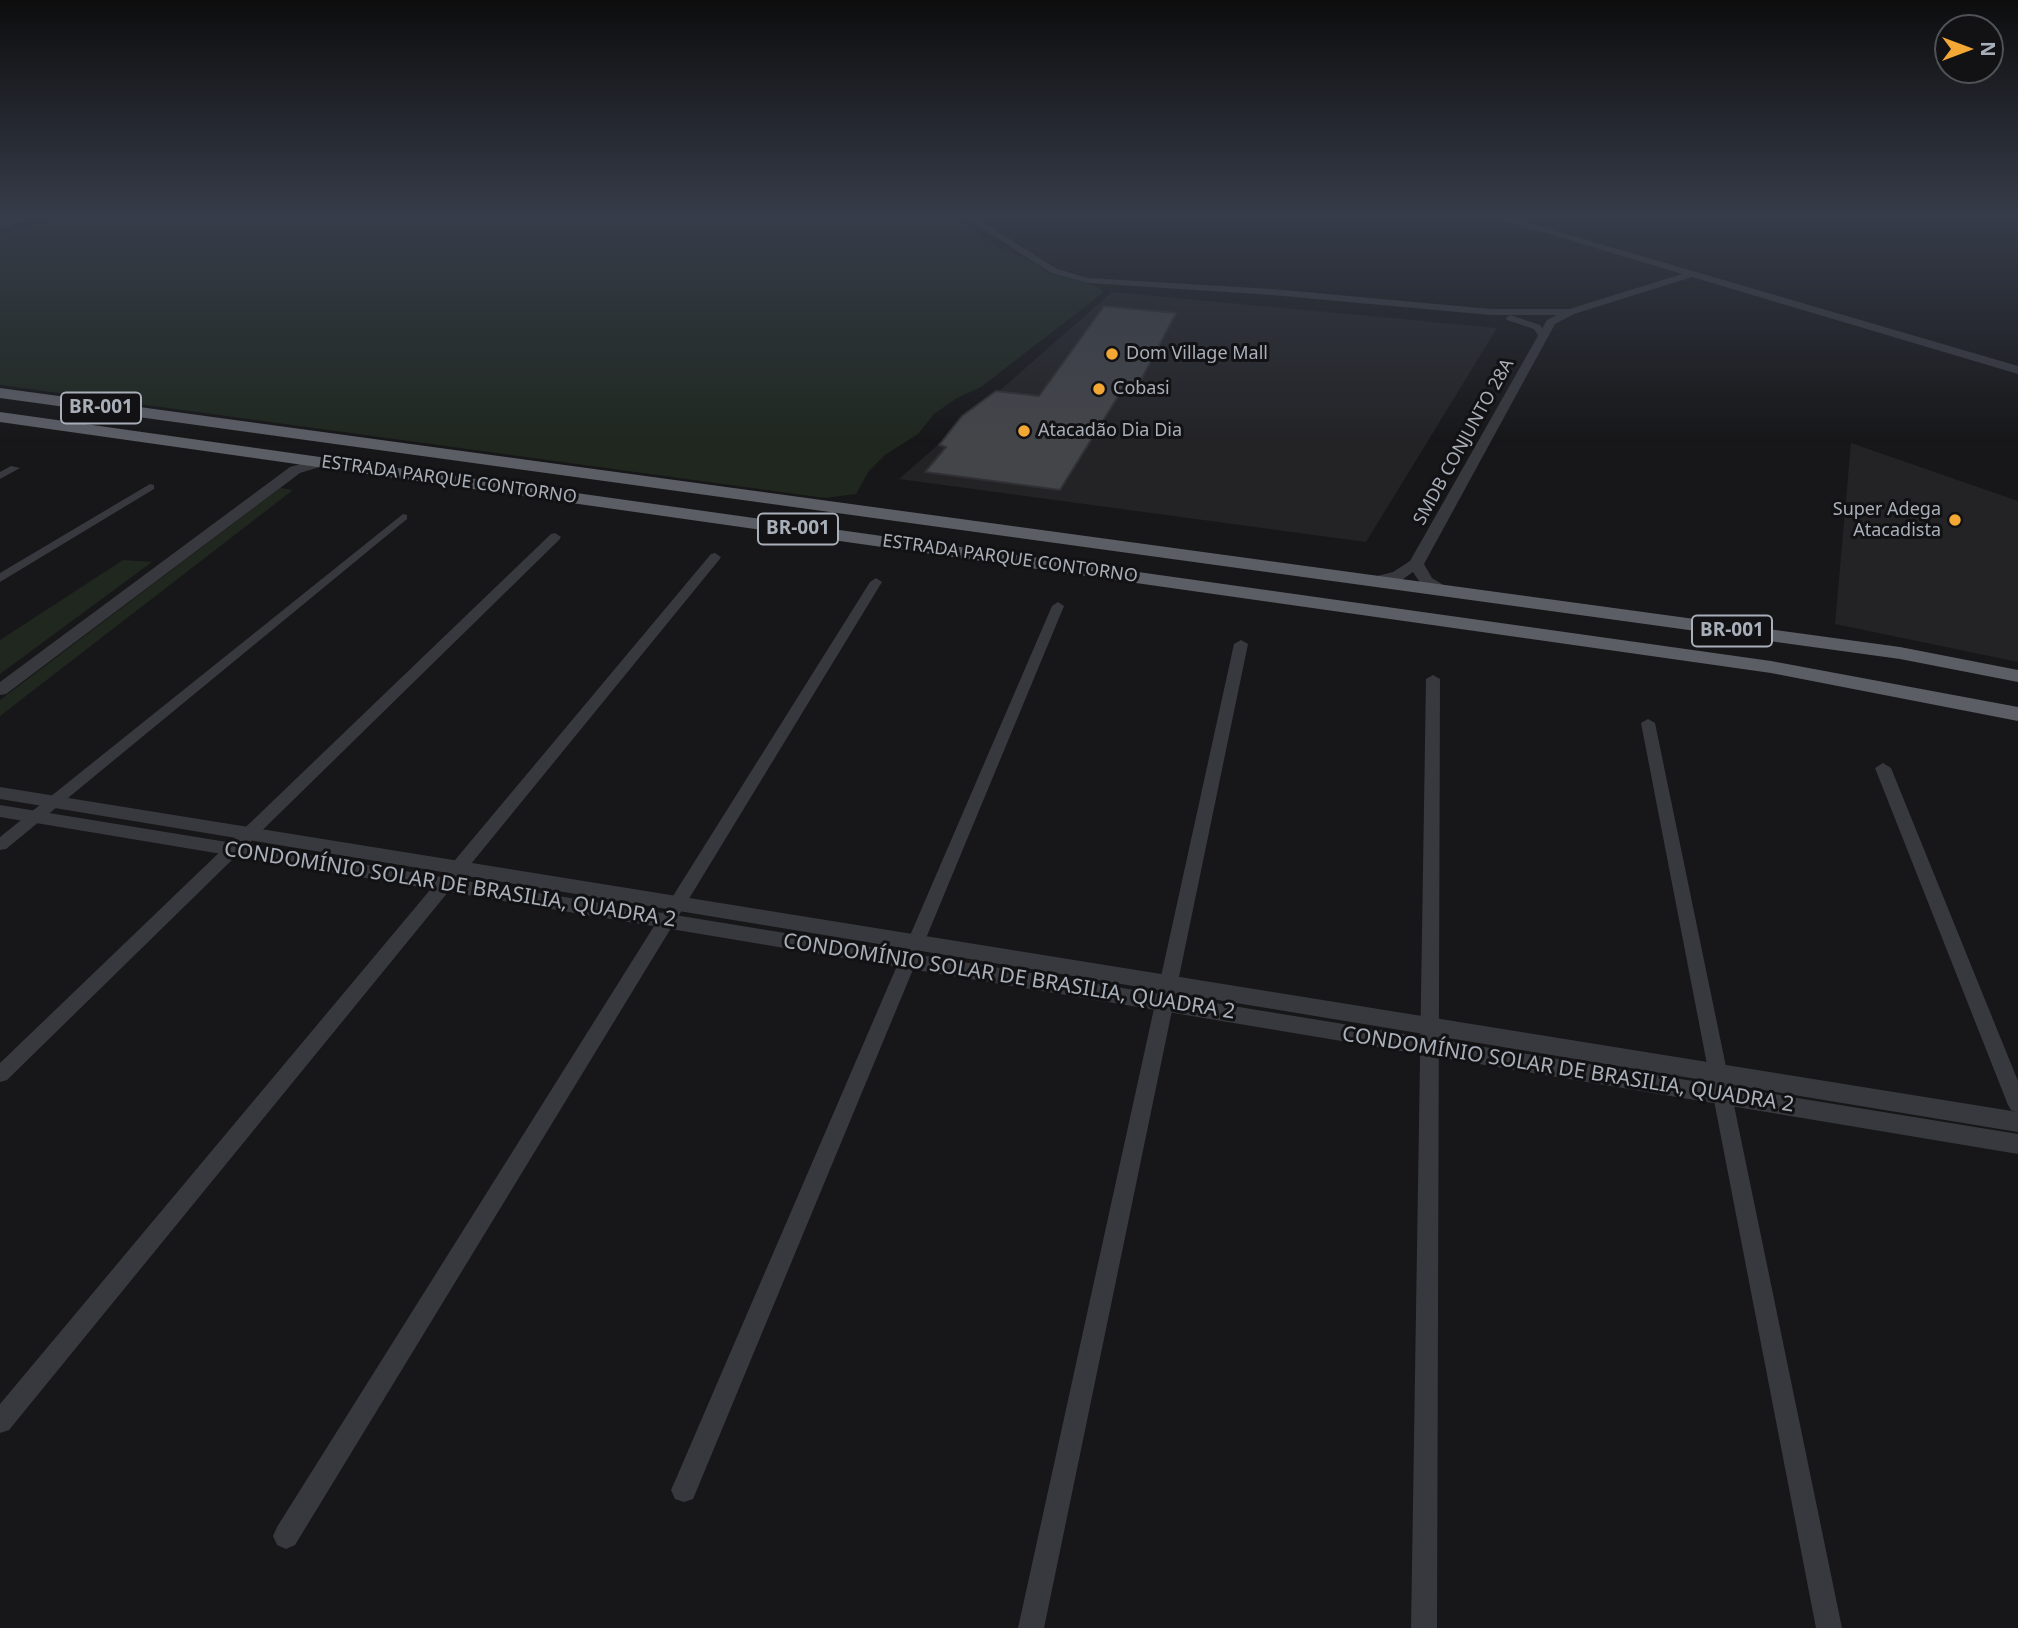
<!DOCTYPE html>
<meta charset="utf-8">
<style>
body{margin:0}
#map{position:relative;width:2018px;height:1628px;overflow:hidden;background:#171719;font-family:"Noto Sans",sans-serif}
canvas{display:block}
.north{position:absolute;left:1934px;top:14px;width:70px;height:70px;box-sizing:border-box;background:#121214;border:2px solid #4e5156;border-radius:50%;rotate:90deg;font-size:19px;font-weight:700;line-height:28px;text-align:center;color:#a9afb9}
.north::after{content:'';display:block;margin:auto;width:24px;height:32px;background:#f3a835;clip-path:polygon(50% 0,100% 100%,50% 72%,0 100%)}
</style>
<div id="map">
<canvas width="2018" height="1628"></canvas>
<div class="north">N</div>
</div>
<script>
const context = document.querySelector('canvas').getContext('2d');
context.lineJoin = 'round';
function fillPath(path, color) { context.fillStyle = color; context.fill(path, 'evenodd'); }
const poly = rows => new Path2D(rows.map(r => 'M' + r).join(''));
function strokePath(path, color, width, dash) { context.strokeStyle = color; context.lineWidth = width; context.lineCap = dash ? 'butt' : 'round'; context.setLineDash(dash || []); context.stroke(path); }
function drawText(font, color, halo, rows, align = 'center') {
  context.font = font + ' "Noto Sans",sans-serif'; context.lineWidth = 6; context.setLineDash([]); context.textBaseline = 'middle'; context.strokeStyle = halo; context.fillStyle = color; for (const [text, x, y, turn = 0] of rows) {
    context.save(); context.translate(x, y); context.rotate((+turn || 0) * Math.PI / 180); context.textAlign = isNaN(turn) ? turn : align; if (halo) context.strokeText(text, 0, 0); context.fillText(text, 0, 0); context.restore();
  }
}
fillPath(poly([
 [1112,292,1497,328,1366,542,899,479],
 [1851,443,2018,501,2018,662,1835,624]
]), '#232326');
fillPath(poly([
 [68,215,955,215,983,237,1002,249,1033,262,1048,273,1094,285,1104,292,981,387,957,398,934,414,918,434,885,455,869,471,856,494,825,498,0,385,0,235],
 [280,488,293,490,0,716,0,700],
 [123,560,152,562,0,674,0,640]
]), '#1f271f');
const building = poly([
 [1104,306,1176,313,1139,384,1127,382,1060,490,925,472,946,447,939,445,962,416,996,391,1039,396,1104,306]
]);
fillPath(building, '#434549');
strokePath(building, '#313135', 2);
fillPath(poly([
 [962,215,971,215,1057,269,1088,278,1272,289,1491,309,1570,309,1574,312,1570,315,1491,315,1272,295,1088,283,1051,273,962,215],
 [1510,315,1540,325,1547,335,1539,337,1534,329,1507,320,1506,318,1510,315],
 [11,466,20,468,0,479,0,472,11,466],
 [150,484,154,485,154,489,0,582,0,573,150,484],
 [403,514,407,515,407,519,6,849,0,850,0,837,403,514],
 [555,533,561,537,559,540,7,1080,0,1082,0,1063,551,534,555,533],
 [715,553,721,557,719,560,9,1430,0,1433,0,1404,711,554,715,553],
 [876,578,882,582,295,1545,286,1549,277,1545,273,1536,277,1527,870,582,876,578],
 [1058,602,1064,606,693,1499,684,1502,675,1499,671,1490,675,1481,1052,606,1058,602],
 [1241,640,1248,644,1044,1628,1018,1628,1234,644,1241,640],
 [1433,675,1440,679,1437,1628,1411,1628,1426,679,1433,675],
 [1648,719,1655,723,1842,1628,1816,1628,1641,723,1648,719],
 [1883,763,1891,768,2018,1081,2018,1113,2011,1110,2008,1105,1875,768,1883,763]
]), '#38393e');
fillPath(poly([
 [1486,215,1501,215,2018,366,2018,374,1692,277,1574,314,1555,324,1424,564,1432,578,1450,589,1453,592,1450,595,1440,595,1421,584,1413,572,1403,579,1374,586,1369,584,1366,581,1369,578,1393,572,1410,561,1547,320,1566,310,1682,274,1486,215],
 [321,458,328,462,326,465,300,473,6,694,0,695,0,682,290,467,321,458],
 [0,787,2018,1112,2018,1132,0,799,0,787],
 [0,805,2018,1134,2018,1154,0,817,0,805]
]), '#38393e');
fillPath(poly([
 [25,215,41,215,0,228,0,222,25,215]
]), '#46484e');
fillPath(poly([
 [0,388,1900,647,2018,670,2018,682,1900,659,0,398,0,388],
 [0,412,1771,661,2018,707,2018,721,1771,673,0,422,0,412]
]), '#5c5e66');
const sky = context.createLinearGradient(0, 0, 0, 443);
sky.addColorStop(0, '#0d0d0e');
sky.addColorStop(0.49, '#363c49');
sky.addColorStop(1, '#363c4900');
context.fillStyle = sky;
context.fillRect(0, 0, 2018, 443);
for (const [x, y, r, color] of [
 [1112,354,7,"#f3a835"],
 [1099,389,7,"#f3a835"],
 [1024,431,7,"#f3a835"],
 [1955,520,7,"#f3a835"]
]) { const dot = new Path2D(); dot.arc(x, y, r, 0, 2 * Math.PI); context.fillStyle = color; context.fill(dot); strokePath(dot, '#121214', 2.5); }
drawText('18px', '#a9afb9', '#121214', [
 ["Dom Village Mall",1126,354],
 ["Cobasi",1113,389],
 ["Atacadão Dia Dia",1038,431],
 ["Super Adega",1941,510,"right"],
 ["Atacadista",1941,531,"right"]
], 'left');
drawText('18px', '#a9afb9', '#121214', [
 ["SMDB CONJUNTO 28A",1464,442,-61],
 ["ESTRADA PARQUE CONTORNO",449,480,8],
 ["ESTRADA PARQUE CONTORNO",1010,559,8]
]);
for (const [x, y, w] of [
 [101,408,80],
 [798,529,80],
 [1732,631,80]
]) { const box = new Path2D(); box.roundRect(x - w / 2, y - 15.5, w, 31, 5); context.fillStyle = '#121214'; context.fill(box); strokePath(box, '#a9afb9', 2); }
drawText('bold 19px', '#a9afb9', null, [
 ["BR-001",101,408],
 ["BR-001",798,529],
 ["BR-001",1732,631]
]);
drawText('21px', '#a9afb9', '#121214', [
 ["CONDOMÍNIO SOLAR DE BRASILIA, QUADRA 2",450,885,9],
 ["CONDOMÍNIO SOLAR DE BRASILIA, QUADRA 2",1009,977,9],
 ["CONDOMÍNIO SOLAR DE BRASILIA, QUADRA 2",1568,1070,9]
]);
</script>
